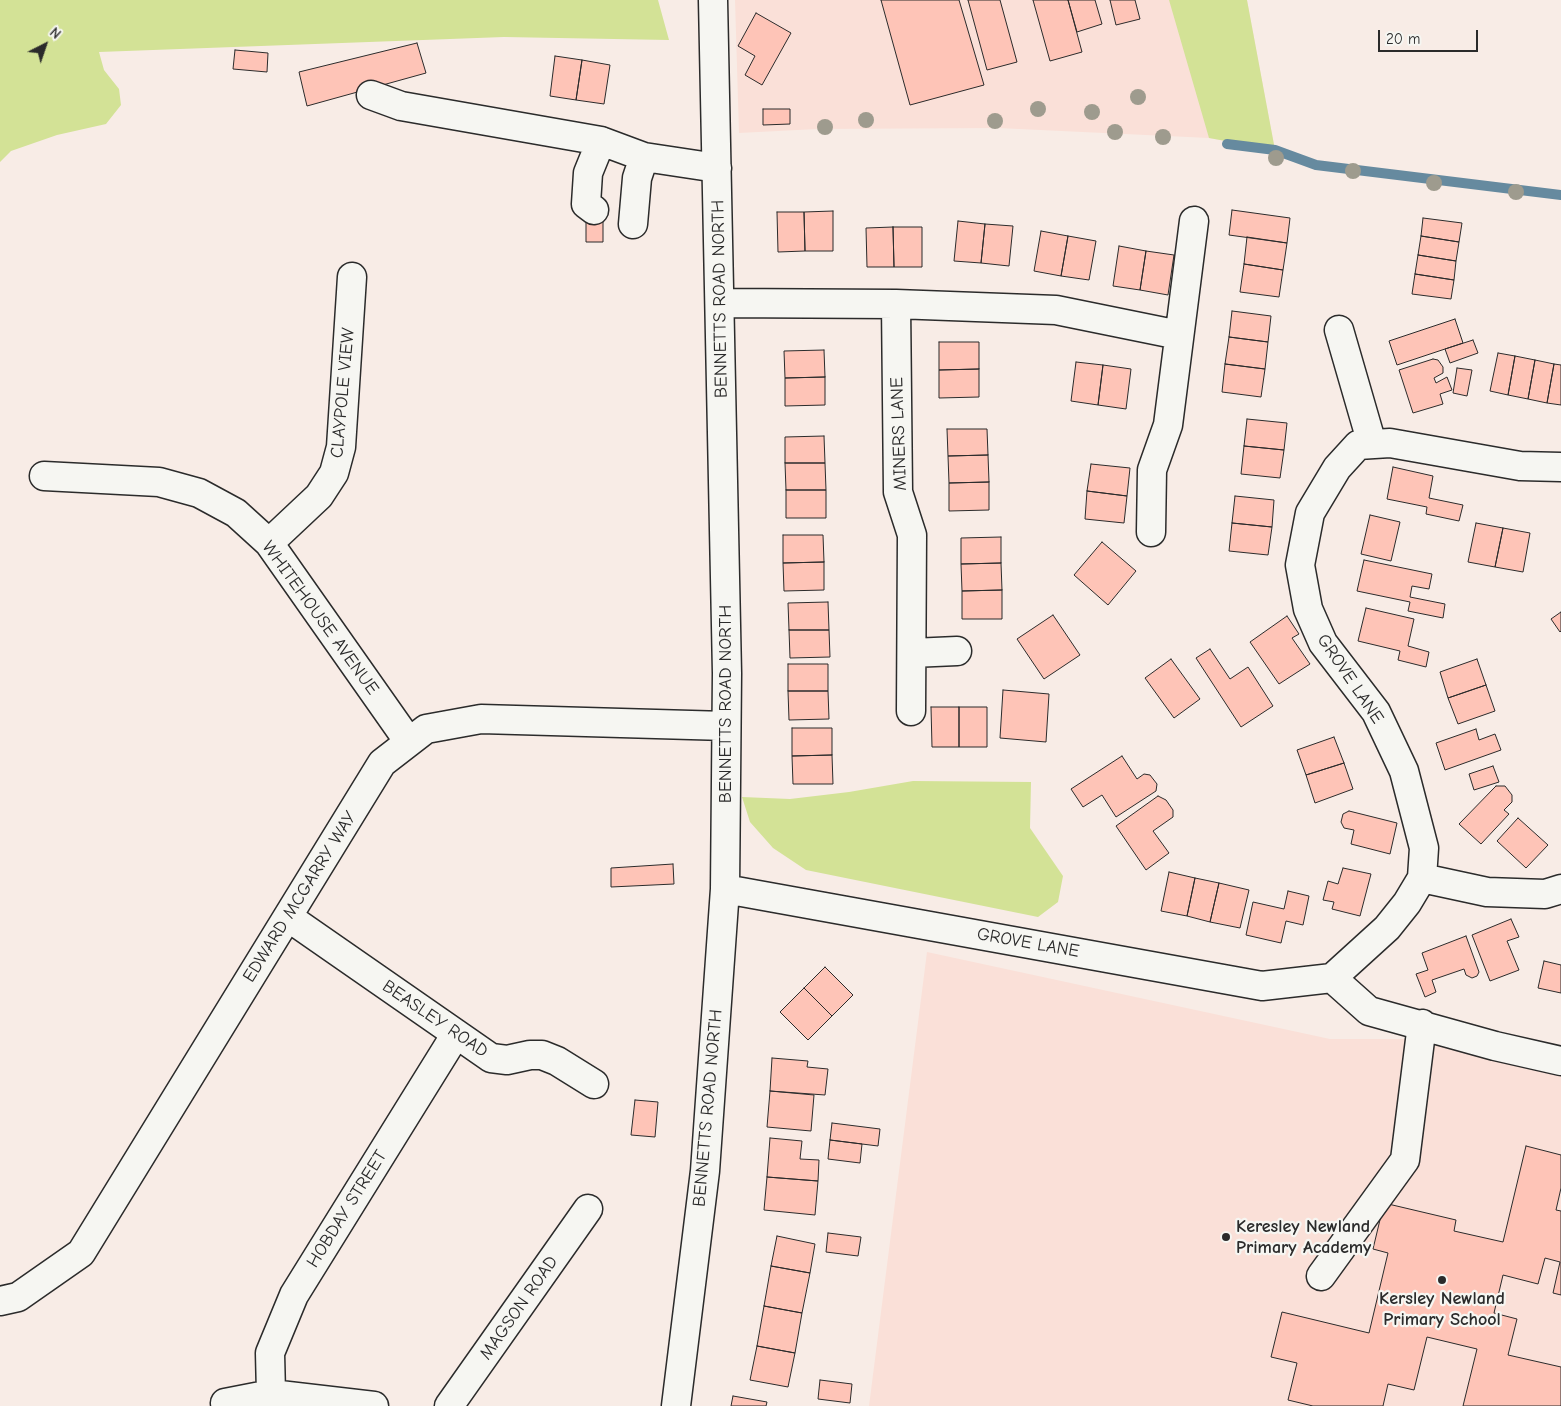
<!DOCTYPE html>
<style>
body{margin:0}
#map{position:relative;width:1561px;height:1406px;overflow:hidden;background:#f8ece6;font-family:"Comic Neue",sans-serif}
canvas{display:block}
.north{position:absolute;left:20px;top:20px;width:50px;height:50px;-webkit-text-stroke:4px #f6f6f2;paint-order:stroke;rotate:41deg;font-size:14px;font-weight:700;line-height:20px;text-align:center;color:#2b2b2b}
.north::after{content:'';display:block;margin:auto;width:18px;height:22px;background:#2b2b2b;clip-path:polygon(50% 0,100% 100%,50% 72%,0 100%)}
.scale{position:absolute;left:1378px;top:30px;width:100px;height:22px;box-sizing:border-box;border:2px solid #2b2b2b;border-top:0;padding-left:6px;font-size:15px;line-height:18px;white-space:nowrap;color:#2b2b2b;-webkit-text-stroke:4px #f6f6f2;paint-order:stroke}
</style>
<div id="map">
<canvas width="1561" height="1406"></canvas>
<div class="north">N</div>
<div class="scale">20 m</div>
</div>
<script>
const context = document.querySelector('canvas').getContext('2d');
context.lineJoin = 'round';
function fillPath(path, color) { context.fillStyle = color; context.fill(path, 'evenodd'); }
const poly = rows => new Path2D(rows.map(r => 'M' + r).join(''));
function strokePath(path, color, width, dash) { context.strokeStyle = color; context.lineWidth = width; context.lineCap = dash ? 'butt' : 'round'; context.setLineDash(dash || []); context.stroke(path); }
function drawText(font, color, halo, rows, align = 'center') {
  context.font = font + ' "Comic Neue",sans-serif'; context.lineWidth = 4.5; context.setLineDash([]); context.textBaseline = 'middle'; context.strokeStyle = halo; context.fillStyle = color; for (const [text, x, y, turn = 0] of rows) {
    context.save(); context.translate(x, y); context.rotate((+turn || 0) * Math.PI / 180); context.textAlign = isNaN(turn) ? turn : align; if (halo) context.strokeText(text, 0, 0); context.fillText(text, 0, 0); context.restore();
  }
}
fillPath(poly([
 [735,0,1247,0,1275,150,1209,138,998,128,817,129,739,133],
 [927,952,1330,1039,1430,1039,1561,1069,1561,1406,869,1406]
]), '#fae0d8');
fillPath(poly([
 [0,0,658,0,669,40,504,37,99,52,104,70,119,89,121,105,106,124,57,135,11,151,0,162],
 [1169,0,1247,0,1275,150,1209,138],
 [913,781,1031,782,1030,828,1063,876,1058,902,1038,917,806,870,773,848,750,822,742,797,790,799,849,792]
]), '#d3e296');
strokePath(poly([
 [1227,144,1275,150,1316,165,1561,195]
]), '#668a9f', 10);
const building = poly([
 [881,0,959,0,984,85,910,105,881,0],
 [968,0,1000,0,1017,62,987,70,968,0],
 [1033,0,1068,0,1082,52,1050,61,1033,0],
 [1068,0,1095,0,1102,24,1077,32,1068,0],
 [1110,0,1135,0,1140,19,1116,25,1110,0],
 [756,13,791,33,762,85,745,75,755,56,738,46,756,13],
 [417,43,426,73,307,106,299,72,417,43],
 [235,50,268,53,267,72,233,69,235,50],
 [555,56,582,60,576,100,550,96,555,56],
 [582,60,610,65,604,104,576,100,582,60],
 [763,109,790,109,790,124,763,125,763,109],
 [586,210,603,211,603,242,586,242,586,210],
 [1232,210,1290,218,1287,243,1229,235,1232,210],
 [833,211,833,251,805,251,804,212,833,211],
 [777,212,804,212,805,251,778,252,777,212],
 [1423,218,1462,223,1459,242,1421,236,1423,218],
 [958,221,985,224,981,263,954,261,958,221],
 [985,224,1013,226,1009,266,981,263,985,224],
 [893,227,894,267,867,267,866,228,893,227],
 [893,227,922,227,922,267,894,267,893,227],
 [1041,231,1068,236,1061,276,1034,271,1041,231],
 [1068,236,1096,241,1089,280,1061,276,1068,236],
 [1421,236,1459,242,1456,261,1418,255,1421,236],
 [1247,237,1287,243,1283,270,1244,264,1247,237],
 [1119,246,1146,251,1140,290,1113,286,1119,246],
 [1146,251,1174,255,1168,295,1140,290,1146,251],
 [1418,255,1456,261,1454,280,1415,274,1418,255],
 [1244,264,1283,270,1279,297,1240,292,1244,264],
 [1415,274,1454,280,1451,299,1412,294,1415,274],
 [1232,311,1271,316,1268,342,1229,337,1232,311],
 [1455,319,1463,343,1397,365,1389,341,1455,319],
 [1229,337,1268,342,1265,369,1225,364,1229,337],
 [1473,340,1478,353,1450,363,1445,349,1473,340],
 [939,342,979,342,979,369,939,370,939,342],
 [824,350,825,377,785,378,784,351,824,350],
 [1498,353,1515,356,1508,395,1490,391,1498,353],
 [1515,356,1535,360,1528,399,1508,395,1515,356],
 [1433,359,1438,360,1443,367,1443,373,1434,378,1436,383,1447,377,1452,390,1440,394,1443,404,1413,413,1399,370,1433,359],
 [1535,360,1554,364,1547,403,1528,399,1535,360],
 [1076,362,1103,365,1098,405,1071,401,1076,362],
 [1225,364,1265,369,1261,397,1222,392,1225,364],
 [1554,364,1561,365,1561,405,1547,403,1554,364],
 [1103,365,1131,369,1126,409,1098,405,1103,365],
 [1457,368,1472,370,1467,396,1453,393,1457,368],
 [979,369,979,397,939,398,939,370,979,369],
 [825,377,825,405,785,406,785,378,825,377],
 [1247,419,1287,423,1284,450,1244,446,1247,419],
 [947,429,987,429,988,455,948,456,947,429],
 [824,436,825,463,785,463,785,437,824,436],
 [1244,446,1284,450,1280,478,1241,474,1244,446],
 [988,455,989,482,949,483,948,456,988,455],
 [785,463,825,463,826,490,786,490,785,463],
 [1091,464,1130,468,1127,496,1087,491,1091,464],
 [1393,467,1433,476,1429,498,1463,505,1459,521,1426,514,1427,507,1387,499,1393,467],
 [989,482,989,510,949,511,949,483,989,482],
 [786,490,826,490,826,518,786,518,786,490],
 [1087,491,1127,496,1124,523,1085,519,1087,491],
 [1235,496,1274,500,1272,527,1232,523,1235,496],
 [1370,515,1400,522,1391,561,1361,554,1370,515],
 [1232,523,1272,527,1268,555,1229,551,1232,523],
 [1476,523,1503,528,1495,567,1468,562,1476,523],
 [1503,528,1530,533,1523,572,1495,567,1503,528],
 [783,535,823,535,824,562,783,563,783,535],
 [1001,537,1001,563,961,564,961,538,1001,537],
 [1102,542,1136,571,1108,605,1074,575,1102,542],
 [1364,560,1432,574,1429,589,1412,586,1410,597,1445,604,1443,618,1408,611,1410,602,1357,591,1364,560],
 [824,562,824,590,784,591,783,563,824,562],
 [1001,563,1002,590,962,591,961,564,1001,563],
 [1002,590,1002,619,962,619,962,591,1002,590],
 [828,602,829,630,789,630,788,603,828,602],
 [1366,608,1414,619,1408,646,1429,652,1426,667,1398,660,1400,651,1358,641,1366,608],
 [1561,612,1561,631,1560,632,1551,619,1561,612],
 [1053,615,1080,655,1044,679,1017,639,1053,615],
 [1287,616,1299,634,1292,638,1310,664,1279,684,1250,642,1287,616],
 [789,630,829,630,830,657,790,658,789,630],
 [1210,649,1230,679,1248,667,1273,706,1241,727,1196,658,1210,649],
 [1171,659,1200,699,1174,718,1145,678,1171,659],
 [1477,659,1486,685,1448,698,1440,672,1477,659],
 [788,664,828,664,828,691,788,691,788,664],
 [1486,685,1495,711,1458,724,1448,698,1486,685],
 [1003,690,1049,694,1046,742,1000,738,1003,690],
 [788,691,828,691,829,719,789,720,788,691],
 [931,707,959,707,959,747,932,747,931,707],
 [959,707,987,707,987,747,959,747,959,707],
 [792,728,832,728,832,755,792,756,792,728],
 [1476,729,1479,740,1495,734,1501,750,1445,770,1436,743,1476,729],
 [1334,737,1344,763,1306,775,1297,750,1334,737],
 [832,755,833,784,793,784,792,756,832,755],
 [1122,756,1137,779,1144,774,1150,775,1157,784,1156,791,1116,817,1102,795,1083,807,1071,789,1122,756],
 [1344,763,1353,789,1315,803,1306,775,1344,763],
 [1493,766,1499,782,1474,790,1469,774,1493,766],
 [1496,786,1505,786,1512,795,1512,802,1504,810,1509,814,1481,844,1459,824,1496,786],
 [1158,796,1166,800,1173,810,1173,817,1153,831,1169,853,1146,870,1116,826,1158,796],
 [1349,811,1397,823,1390,854,1351,844,1354,830,1344,828,1341,822,1343,814,1349,811],
 [1518,818,1548,845,1526,868,1497,841,1518,818],
 [673,864,674,884,611,887,611,868,673,864],
 [1343,868,1371,874,1360,916,1332,909,1334,902,1323,900,1328,881,1338,884,1343,868],
 [1169,872,1195,878,1187,916,1161,911,1169,872],
 [1195,878,1219,883,1210,922,1187,916,1195,878],
 [1219,883,1249,890,1240,928,1210,922,1219,883],
 [1288,891,1309,896,1303,925,1286,921,1281,943,1246,935,1253,902,1284,909,1288,891],
 [1511,919,1519,937,1507,941,1519,970,1490,981,1472,935,1511,919],
 [1466,936,1479,972,1477,976,1472,978,1466,975,1464,969,1432,980,1436,992,1425,997,1416,974,1428,970,1422,953,1466,936],
 [1544,961,1561,965,1561,993,1538,988,1544,961],
 [825,967,853,995,832,1016,804,988,825,967],
 [804,988,832,1016,808,1040,780,1012,804,988],
 [772,1058,808,1061,807,1067,828,1069,825,1095,770,1091,772,1058],
 [770,1091,814,1095,811,1131,767,1127,770,1091],
 [635,1100,658,1102,655,1137,631,1135,635,1100],
 [832,1123,880,1129,878,1146,830,1140,832,1123],
 [770,1138,802,1141,800,1159,819,1160,818,1181,767,1177,770,1138],
 [830,1140,862,1144,860,1163,828,1159,830,1140],
 [1526,1146,1561,1155,1561,1188,1556,1210,1561,1211,1561,1295,1553,1293,1560,1262,1545,1258,1538,1284,1503,1275,1494,1313,1517,1319,1508,1355,1561,1367,1561,1406,1463,1406,1477,1349,1427,1337,1414,1390,1388,1384,1383,1406,1313,1406,1288,1400,1297,1363,1271,1357,1282,1312,1369,1333,1388,1253,1373,1249,1384,1203,1456,1220,1454,1231,1503,1242,1526,1146],
 [767,1177,818,1181,815,1215,764,1210,767,1177],
 [828,1233,861,1237,858,1256,826,1252,828,1233],
 [777,1236,815,1244,810,1273,771,1266,777,1236],
 [771,1266,810,1273,802,1313,764,1306,771,1266],
 [764,1306,802,1313,795,1353,757,1346,764,1306],
 [757,1346,795,1353,788,1387,750,1380,757,1346],
 [820,1380,852,1384,850,1403,818,1399,820,1380],
 [733,1396,767,1402,766,1406,731,1406,733,1396]
]);
fillPath(building, '#fec4b7');
strokePath(building, '#2b2b2b', 1);
const minor = poly([
 [371,95,401,106,601,141,644,157,717,168],
 [594,210,586,204,588,173,601,141],
 [633,224,637,178,644,157],
 [720,303,896,304,1056,310,1179,335],
 [896,304,898,492,912,535,911,711],
 [1339,330,1372,444],
 [44,476,159,482,199,493,236,513,269,543,409,742],
 [1151,532,1152,470,1168,425,1194,221],
 [269,543,319,496,334,473,341,447,352,277],
 [912,653,957,651],
 [1422,878,1487,892,1545,894,1561,889],
 [725,889,1262,986,1332,978,1387,928,1407,903,1422,878,1424,848,1404,771,1376,712,1323,643,1308,609,1300,565,1310,513,1337,468,1358,445,1390,443,1520,466,1561,467],
 [288,917,491,1058,507,1060,530,1055,542,1055,557,1061,594,1084],
 [1332,978,1369,1011,1495,1046,1561,1061],
 [1321,1276,1405,1160,1422,1024],
 [0,1301,18,1297,81,1253,382,763,426,729,481,719,726,726],
 [271,1394,270,1353,294,1295,456,1034],
 [225,1403,271,1394,374,1406],
 [449,1406,588,1209],
 [676,1406,705,1171,725,889,727,673,713,0]
]);
strokePath(minor, '#2b2b2b', 31);
strokePath(minor, '#f6f6f2', 28);
context.fillStyle = '#9e9b8e';
for (const [x, y] of [
 [1138,97],
 [1038,109],
 [1092,112],
 [866,120],
 [995,121],
 [825,127],
 [1115,132],
 [1163,137],
 [1276,158],
 [1353,171],
 [1434,183],
 [1516,192]
]) { context.beginPath(); context.arc(x, y, 8, 0, 2 * Math.PI); context.fill(); }
for (const [x, y, r, color] of [
 [1226,1237,5,"#2b2b2b"],
 [1442,1280,5,"#2b2b2b"]
]) { const dot = new Path2D(); dot.arc(x, y, r, 0, 2 * Math.PI); context.fillStyle = color; context.fill(dot); strokePath(dot, '#f6f6f2', 2); }
drawText('18px', '#2b2b2b', '#f6f6f2', [
 ["BENNETTS ROAD NORTH",720,299,-91],
 ["CLAYPOLE VIEW",343,393,-85],
 ["MINERS LANE",899,434,-92],
 ["WHITEHOUSE AVENUE",320,618,54],
 ["GROVE LANE",1350,679,56],
 ["BENNETTS ROAD NORTH",726,704,-90],
 ["EDWARD MCGARRY WAY",300,897,-58],
 ["GROVE LANE",1028,943,10],
 ["BEASLEY ROAD",435,1019,34],
 ["BENNETTS ROAD NORTH",708,1108,-85],
 ["HOBDAY STREET",347,1209,-58],
 ["MAGSON ROAD",519,1308,-55]
]);
drawText('bold 18px', '#2b2b2b', '#f6f6f2', [
 ["Keresley Newland",1236,1227],
 ["Primary Academy",1236,1248],
 ["Kersley Newland",1442,1299,"center"],
 ["Primary School",1442,1320,"center"]
], 'left');
</script>
